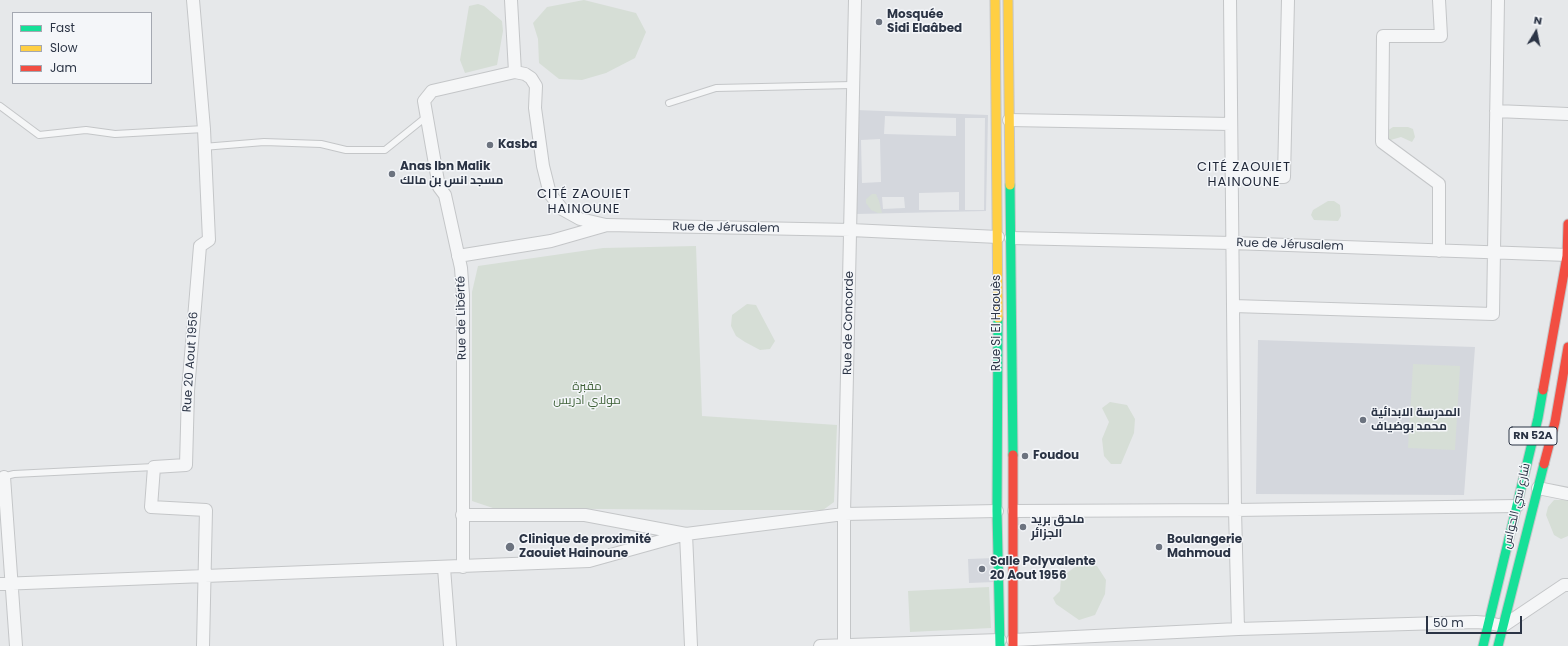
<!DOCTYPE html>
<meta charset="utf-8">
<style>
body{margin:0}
#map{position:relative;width:1568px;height:646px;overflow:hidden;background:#e6e8ea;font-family:Poppins,sans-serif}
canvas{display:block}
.legend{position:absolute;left:12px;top:12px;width:140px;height:72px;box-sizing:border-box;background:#f4f6f9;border:1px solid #a4a8b1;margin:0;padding:5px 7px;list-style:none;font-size:12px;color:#2b3445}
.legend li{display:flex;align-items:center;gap:8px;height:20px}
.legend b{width:20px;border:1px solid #a4a8b1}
.north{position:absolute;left:1516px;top:12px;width:40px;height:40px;-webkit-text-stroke:3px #f4f6f9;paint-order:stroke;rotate:10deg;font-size:11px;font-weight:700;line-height:16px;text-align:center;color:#2b3445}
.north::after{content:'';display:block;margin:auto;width:14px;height:18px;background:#2b3445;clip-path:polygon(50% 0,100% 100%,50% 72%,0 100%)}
.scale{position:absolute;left:1426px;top:616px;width:96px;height:18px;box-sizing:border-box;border:2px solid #2b3445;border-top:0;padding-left:5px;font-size:12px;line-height:14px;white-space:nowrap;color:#2b3445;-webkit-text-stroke:3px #f4f6f9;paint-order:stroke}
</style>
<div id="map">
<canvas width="1568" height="646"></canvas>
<ul class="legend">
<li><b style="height:5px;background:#16e098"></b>Fast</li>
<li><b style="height:5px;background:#ffcf43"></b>Slow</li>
<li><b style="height:5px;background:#f24e42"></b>Jam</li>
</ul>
<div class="north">N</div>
<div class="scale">50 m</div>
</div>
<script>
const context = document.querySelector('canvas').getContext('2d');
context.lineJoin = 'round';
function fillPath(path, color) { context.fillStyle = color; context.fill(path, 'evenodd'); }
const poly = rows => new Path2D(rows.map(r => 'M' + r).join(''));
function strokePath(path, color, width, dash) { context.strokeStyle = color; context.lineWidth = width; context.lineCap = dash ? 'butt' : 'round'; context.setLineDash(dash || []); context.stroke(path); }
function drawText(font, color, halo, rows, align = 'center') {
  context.font = font + ' Poppins,Cairo,sans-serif'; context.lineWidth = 3; context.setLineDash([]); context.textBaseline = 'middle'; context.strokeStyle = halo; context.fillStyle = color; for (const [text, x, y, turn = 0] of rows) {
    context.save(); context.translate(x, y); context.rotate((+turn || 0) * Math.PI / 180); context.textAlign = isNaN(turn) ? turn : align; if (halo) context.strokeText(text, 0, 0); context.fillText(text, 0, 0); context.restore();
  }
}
fillPath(poly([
 [856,110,988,115,986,211,857,214],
 [885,116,956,118,956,136,884,134],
 [965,118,985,118,984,210,965,210],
 [880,139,881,182,862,183,861,140],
 [959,192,959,210,919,210,919,193],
 [904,197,905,208,883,209,882,197],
 [1258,340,1475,347,1464,495,1256,494],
 [994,558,994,582,969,583,968,559]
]), '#d4d7dd');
fillPath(poly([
 [584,0,636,13,646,32,635,58,606,73,582,80,559,79,539,63,538,39,533,23,547,7],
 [478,4,484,6,502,21,503,31,497,65,465,73,460,60,469,6],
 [1393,127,1408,127,1413,129,1415,137,1412,142,1401,137,1387,141,1387,131],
 [872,194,876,194,879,201,882,213,878,213,871,210,866,203,866,199],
 [1328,201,1334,201,1340,205,1341,216,1338,221,1314,220,1311,215,1313,210],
 [696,246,702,416,837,425,834,502,823,510,707,510,493,508,472,501,472,292,478,266,603,248],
 [747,304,756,305,775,341,770,349,760,350,745,342,736,336,731,326,732,315],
 [1413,364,1460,366,1455,450,1408,448],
 [1110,402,1127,405,1135,419,1134,433,1121,464,1111,464,1104,456,1102,439,1109,422,1102,408],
 [1554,500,1568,500,1568,536,1561,539,1554,535,1546,515,1548,507],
 [1081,563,1097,566,1106,580,1105,594,1095,615,1079,620,1056,604,1053,598,1060,591,1061,577],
 [989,587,991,628,910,632,908,591]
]), '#d6ded6');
const lane = poly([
 [669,103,716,88,852,85],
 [0,106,39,135,86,130,115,134,204,129],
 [203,147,264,142,321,144,346,150,385,150,426,117],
 [2,477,14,474,154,467]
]);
const street = poly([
 [193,0,204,129,209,240,200,246,188,391,186,465,154,467,151,507,206,510,203,646],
 [1230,0,1235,510,1517,506],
 [515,72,525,74,531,78,536,86,535,108,543,166,550,194,562,209,580,219,606,225],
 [1496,111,1568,114],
 [1009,120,1231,124],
 [1232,177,1284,177,1288,0],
 [1011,238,1232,243,1568,255],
 [1439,251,1439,184,1382,142,1383,36,1441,36,1439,0],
 [458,256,551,241,607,225,851,230,998,237],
 [1233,306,1493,314,1498,0],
 [4,477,16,646],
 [1538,488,1568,494],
 [1014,511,1235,510,1238,629],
 [462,515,585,515,686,534,691,646],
 [463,567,463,295,461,268,445,195,439,187,424,101,432,91,515,72,511,0],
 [444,568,450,646],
 [0,584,589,561,686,534,844,514,997,511],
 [1013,640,1238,629,1476,622,1489,623,1503,626,1564,585,1568,585],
 [820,646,1000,640],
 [844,646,844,514,855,0]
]);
const fast = poly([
 [1010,185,1013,455],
 [998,318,997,511,1000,646],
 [1483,646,1538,418,1543,390],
 [1498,646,1544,464]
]);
const slow = poly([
 [995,0,998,318],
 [1008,0,1010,185]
]);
const jam = poly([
 [1543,390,1567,256,1568,224],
 [1544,464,1555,422,1568,347],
 [1013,646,1013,455]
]);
strokePath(lane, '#c4c6c8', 8);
strokePath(street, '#c4c6c8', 14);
strokePath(fast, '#c4c6c8', 11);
strokePath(slow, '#c4c6c8', 11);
strokePath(jam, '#c4c6c8', 11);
strokePath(lane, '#f5f6f7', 6);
strokePath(street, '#f5f6f7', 12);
strokePath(fast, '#16e098', 9);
strokePath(slow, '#ffcf43', 9);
strokePath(jam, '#f24e42', 9);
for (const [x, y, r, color] of [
 [879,22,4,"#6c737f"],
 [490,145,4,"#6c737f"],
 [392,174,4,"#6c737f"],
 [1363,420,4,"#6c737f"],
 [1025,456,4,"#6c737f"],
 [1023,527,4,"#6c737f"],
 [510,547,5,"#6c737f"],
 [1159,547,4,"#6c737f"],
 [982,569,4,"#6c737f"]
]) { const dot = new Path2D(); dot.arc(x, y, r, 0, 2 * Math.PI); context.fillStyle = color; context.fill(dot); strokePath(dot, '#f4f6f9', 1.5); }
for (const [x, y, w] of [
 [1533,436,48]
]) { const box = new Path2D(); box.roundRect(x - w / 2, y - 9, w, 18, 3); context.fillStyle = '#f4f6f9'; context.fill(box); strokePath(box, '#2b3445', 1); }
drawText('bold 11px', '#2b3445', null, [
 ["RN 52A",1533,436]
]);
drawText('bold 12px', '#2b3445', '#f4f6f9', [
 ["Mosquée",887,15],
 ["Sidi Elaâbed",887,29],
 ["Kasba",498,145],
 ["Anas Ibn Malik",400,167],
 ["مسجد انس بن مالك",400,181],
 ["المدرسة الابدائية",1371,413],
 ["محمد بوضياف",1371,427],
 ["Foudou",1033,456],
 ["ملحق بريد",1031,520],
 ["الجزائر",1031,534],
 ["Clinique de proximité",519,540],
 ["Zaouiet Hainoune",519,554],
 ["Boulangerie",1167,540],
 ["Mahmoud",1167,554],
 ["Salle Polyvalente",990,562],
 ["20 Aout 1956",990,576]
], 'left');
drawText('12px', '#2b3445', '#f4f6f9', [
 ["Rue de Jérusalem",726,228,1],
 ["Rue de Jérusalem",1290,245,2],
 ["Rue de Libérté",462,318,-91],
 ["Rue de Concorde",849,323,-89],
 ["Rue Si El Haouès",997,323,-90],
 ["Rue 20 Aout 1956",191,362,-86],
 ["شارع سي الحواس",1517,506,-77]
]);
drawText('12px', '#3f6138', '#f4f6f9', [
 ["مقبرة",587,387],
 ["مولاي ادريس",587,401]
]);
context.letterSpacing = '1px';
drawText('13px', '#1d2536', '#f4f6f9', [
 ["CITÉ ZAOUIET",1244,168],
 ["HAINOUNE",1244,183],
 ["CITÉ ZAOUIET",584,195],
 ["HAINOUNE",584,210]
]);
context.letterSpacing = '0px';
</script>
